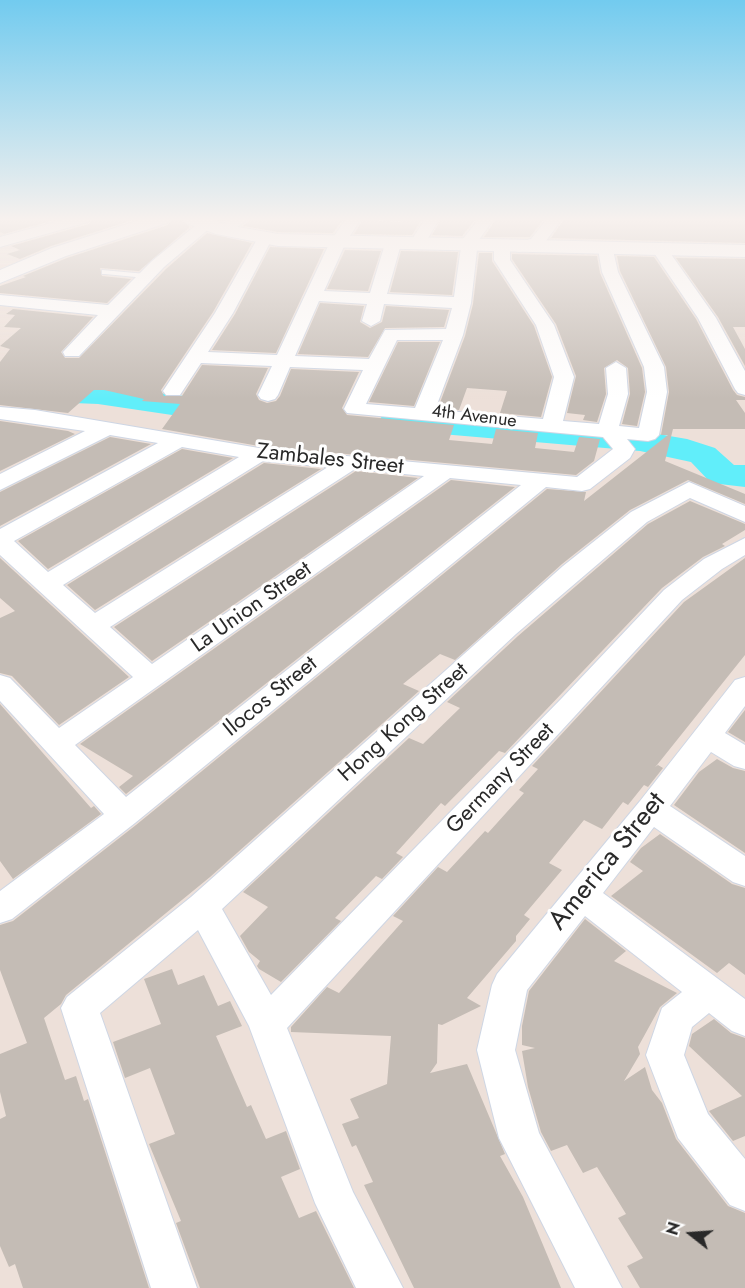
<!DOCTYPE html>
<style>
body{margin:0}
#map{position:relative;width:745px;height:1288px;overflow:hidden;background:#ede0d9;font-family:Jost,sans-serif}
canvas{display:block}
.north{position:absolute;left:661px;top:1204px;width:60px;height:60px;-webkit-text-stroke:4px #fff;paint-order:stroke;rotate:287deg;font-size:16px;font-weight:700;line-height:24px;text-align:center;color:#292929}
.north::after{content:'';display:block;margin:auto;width:21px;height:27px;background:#292929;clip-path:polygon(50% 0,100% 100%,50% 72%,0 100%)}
</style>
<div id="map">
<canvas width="745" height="1288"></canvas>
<div class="north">N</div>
</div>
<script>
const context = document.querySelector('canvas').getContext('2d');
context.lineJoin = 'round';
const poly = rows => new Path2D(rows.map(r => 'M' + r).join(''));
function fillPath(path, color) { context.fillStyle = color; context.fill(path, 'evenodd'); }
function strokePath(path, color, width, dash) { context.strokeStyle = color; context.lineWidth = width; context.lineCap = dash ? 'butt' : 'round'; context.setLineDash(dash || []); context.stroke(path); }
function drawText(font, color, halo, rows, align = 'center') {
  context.font = font + ' Jost,sans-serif'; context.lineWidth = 6; context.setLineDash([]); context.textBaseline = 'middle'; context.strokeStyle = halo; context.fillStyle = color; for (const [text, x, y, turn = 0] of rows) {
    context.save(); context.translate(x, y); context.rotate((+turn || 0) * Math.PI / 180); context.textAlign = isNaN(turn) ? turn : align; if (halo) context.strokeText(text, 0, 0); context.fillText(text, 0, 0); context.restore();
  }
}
fillPath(poly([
 [0,380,98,384,172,395,238,400,250,403,254,410,250,417,238,420,172,415,98,404,0,400,0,380],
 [395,412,640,431,687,439,715,448,734,465,745,465,745,487,711,483,691,462,640,451,383,429,378,422,383,415,395,412]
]), '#61eefa');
fillPath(poly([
 [0,219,58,219,4,234,0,232],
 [92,219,136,219,51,246,20,259,7,254,20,250,11,246,89,224],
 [172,219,181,219,190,227,139,271,100,268,102,276,131,279,107,303,0,293,0,286,26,277,23,276,67,258,168,225],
 [251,219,343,219,333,233,278,232,243,226],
 [363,219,400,222,403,219,422,219,412,235,354,234],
 [441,219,476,219,462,236,432,235],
 [496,219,544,219,530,237,484,237],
 [564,219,745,219,745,243,551,238],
 [207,233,252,243,213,312,161,390,164,396,182,396,202,365,268,368,256,394,259,400,267,403,276,401,280,396,291,369,359,372,342,408,347,415,454,425,449,440,492,444,496,429,538,433,535,448,574,452,579,437,600,439,594,461,576,475,259,446,162,429,180,404,142,401,144,399,104,390,94,390,68,413,0,405,0,362,10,349,0,346,21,328,4,327,15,315,6,314,13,309,93,317,61,352,65,358,79,358,166,269],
 [270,247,324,249,276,353,212,350,235,314],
 [345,250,381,251,368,291,327,289],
 [401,251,458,252,452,295,390,292],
 [479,253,492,253,492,261,534,326,552,377,541,417,500,413,507,391,467,388,459,410,438,408,465,336,473,304],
 [512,254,597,256,600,273,642,368,645,392,637,426,622,424,630,394,628,368,617,360,604,368,606,394,597,422,583,420,585,415,567,413,576,376,556,324,512,259],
 [617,256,654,257,696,319,733,390,737,395,745,397,745,400,736,400,745,413,745,429,673,429,665,461,745,494,745,504,688,480,630,510,562,564,455,660,440,654,403,684,419,691,210,877,66,995,61,1004,44,1018,65,1080,76,1076,84,1101,88,1099,149,1288,23,1288,15,1264,9,1267,0,1246,0,1119,6,1116,0,1092,0,1054,27,1043,0,970,0,925,13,921,136,825,547,489,586,492,584,501,668,435,661,435,669,392,666,367,620,271],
 [676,258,745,259,745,327,733,327,745,349,745,366,718,317],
 [320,303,364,306,360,322,370,328,382,322,386,306,449,310,444,327,385,328,368,357,298,354],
 [398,342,440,342,414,406,369,402],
 [0,421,68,431,75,434,0,471],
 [110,437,151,444,0,526,0,492],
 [182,449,233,458,48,569,18,541],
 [264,463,321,469,95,610,67,585],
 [356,471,418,478,152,661,114,627],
 [451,480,515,487,126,794,119,787,133,776,80,744],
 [690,501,745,524,745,530,722,544,725,546,703,557,662,588,505,753,499,751,445,806,441,803,396,853,403,857,382,879,376,876,335,918,341,921,281,982,259,969,257,966,260,961,249,952,240,936,268,907,243,892,409,738,423,744,460,708,447,702,518,636,648,524],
 [0,558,129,677,59,725,12,676,0,673,0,618,15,611,0,598],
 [745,558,745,655,657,765,655,767,658,765,663,768,648,787,644,785,628,805,623,802,602,829,584,820,549,863,562,870,524,915,530,919,516,936,516,941,467,998,481,1006,442,1025,438,1024,437,1063,430,1073,467,1064,505,1154,500,1156,523,1197,561,1288,414,1288,364,1185,373,1182,356,1145,352,1147,342,1124,359,1118,350,1099,387,1084,391,1036,291,1032,291,1027,327,987,339,993,403,921,393,916,438,867,447,872,485,831,488,833,524,793,519,790,538,769,532,766,684,602],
 [0,704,91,808,94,806,101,814,13,879,0,861],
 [745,710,745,742,728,732],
 [717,759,733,768,745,771,745,853,674,805,699,772],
 [660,834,732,884,745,888,745,975,729,963,717,973,611,896,643,871,630,862,641,848],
 [585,919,626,951,614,961,677,993,660,1007,638,1047,640,1054,624,1081,645,1067,652,1090,662,1103,676,1139,728,1206,745,1213,745,1288,640,1288,627,1266,643,1258,618,1218,626,1214,597,1167,583,1173,567,1145,551,1151,541,1132,528,1087,522,1051,535,1048,522,1045,522,1026,529,991],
 [172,969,178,985,204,975,218,1006,230,1001,242,1026,216,1036,247,1107,251,1105,266,1139,286,1131,300,1169,281,1177,299,1218,316,1211,354,1288,200,1288,176,1223,181,1221,149,1144,175,1134,150,1068,125,1078,113,1042,161,1024,144,979],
 [714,1019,731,1033,745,1038,745,1136,733,1141,709,1111,742,1096,689,1046,692,1034]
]), '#c4bcb5');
const lane = poly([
 [102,270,146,274,150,276,146,278,105,274,102,274,102,270]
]);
const street = poly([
 [66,219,90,219,88,222,0,247,0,237,66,219],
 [206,219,214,224,211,227,164,267,79,356,65,356,63,352,98,315,0,305,0,295,108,305,152,261,201,221,206,219],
 [231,219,249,219,228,233,218,233,215,230,218,227,231,219],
 [346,219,361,219,346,242,324,291,370,293,385,244,393,239,401,244,387,294,454,297,462,240,479,219,494,219,478,241,471,303,463,335,435,410,543,419,554,377,536,325,494,260,494,247,502,242,510,247,510,260,554,325,574,377,563,421,599,424,608,394,606,368,616,362,626,368,628,394,619,426,639,428,647,392,644,367,602,272,598,249,606,244,612,246,618,272,664,367,667,392,659,435,655,439,648,441,627,439,635,449,630,458,590,489,582,491,546,487,135,823,12,919,0,923,0,891,104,814,0,701,0,675,10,678,59,728,133,677,0,555,0,529,158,443,110,435,0,490,0,474,85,431,0,419,0,407,35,410,259,448,577,477,613,449,603,437,347,413,344,409,363,370,290,367,278,395,275,399,268,401,261,399,258,395,272,366,201,363,180,395,166,395,163,391,215,313,259,236,269,236,272,239,233,313,208,352,277,355,330,242,346,219],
 [319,301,367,304,362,321,371,326,380,321,384,304,452,308,446,329,385,330,369,359,295,356,319,301],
 [397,340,443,340,415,408,366,404,397,340],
 [182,447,239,457,48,572,14,541,182,447],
 [263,461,328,467,95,613,63,585,263,461],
 [355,469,424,476,152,664,110,627,355,469],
 [450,478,521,485,126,797,75,745,450,478],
 [425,219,439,219,423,247,411,247,409,244,425,219],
 [547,219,562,219,543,245,519,252,513,250,511,247,513,244,531,239,547,219],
 [660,245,666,247,716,318,745,371,745,395,738,393,735,389,698,318,652,250,660,245],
 [689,482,745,506,745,522,690,498,647,522,516,634,222,909,271,995,562,698,664,590,704,559,745,538,745,555,722,569,682,600,287,1028,353,1192,403,1288,356,1288,315,1203,249,1026,198,930,100,1013,197,1288,151,1288,61,1008,67,997,191,897,563,566,631,512,689,482],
 [745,677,745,706,725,733,745,745,745,769,734,766,711,752,670,806,745,856,745,886,733,882,654,827,603,893,745,999,745,1036,732,1031,709,1013,692,1027,684,1055,708,1114,745,1159,745,1211,730,1205,678,1138,646,1055,662,1008,682,992,585,916,527,990,515,1050,539,1133,622,1288,575,1288,499,1138,477,1050,492,985,497,974,640,801,735,680,745,677]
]);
const secondary = poly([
 [143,219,170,219,167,223,66,256,0,283,0,270,52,248,143,219],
 [183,219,209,219,227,225,278,234,745,245,745,257,278,246,216,234,186,223,183,219]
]);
strokePath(lane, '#ced6e4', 2);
strokePath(street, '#ced6e4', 2);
strokePath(secondary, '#ced6e4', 2);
fillPath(lane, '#fff');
fillPath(street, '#fff');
fillPath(secondary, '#fff');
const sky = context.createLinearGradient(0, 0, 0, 399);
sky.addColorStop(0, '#72cbef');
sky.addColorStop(0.55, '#f7f1ee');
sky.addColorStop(1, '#f7f1ee00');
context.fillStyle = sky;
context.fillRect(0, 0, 745, 399);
drawText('18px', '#292929', '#fff', [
 ["4th Avenue",474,417,7]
]);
drawText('22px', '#292929', '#fff', [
 ["Zambales Street",330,460,6],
 ["La Union Street",252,608,-35],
 ["Ilocos Street",271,697,-39],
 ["Hong Kong Street",404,723,-42],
 ["Germany Street",501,779,-46]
]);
drawText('27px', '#292929', '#fff', [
 ["America Street",608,862,-51]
]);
</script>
